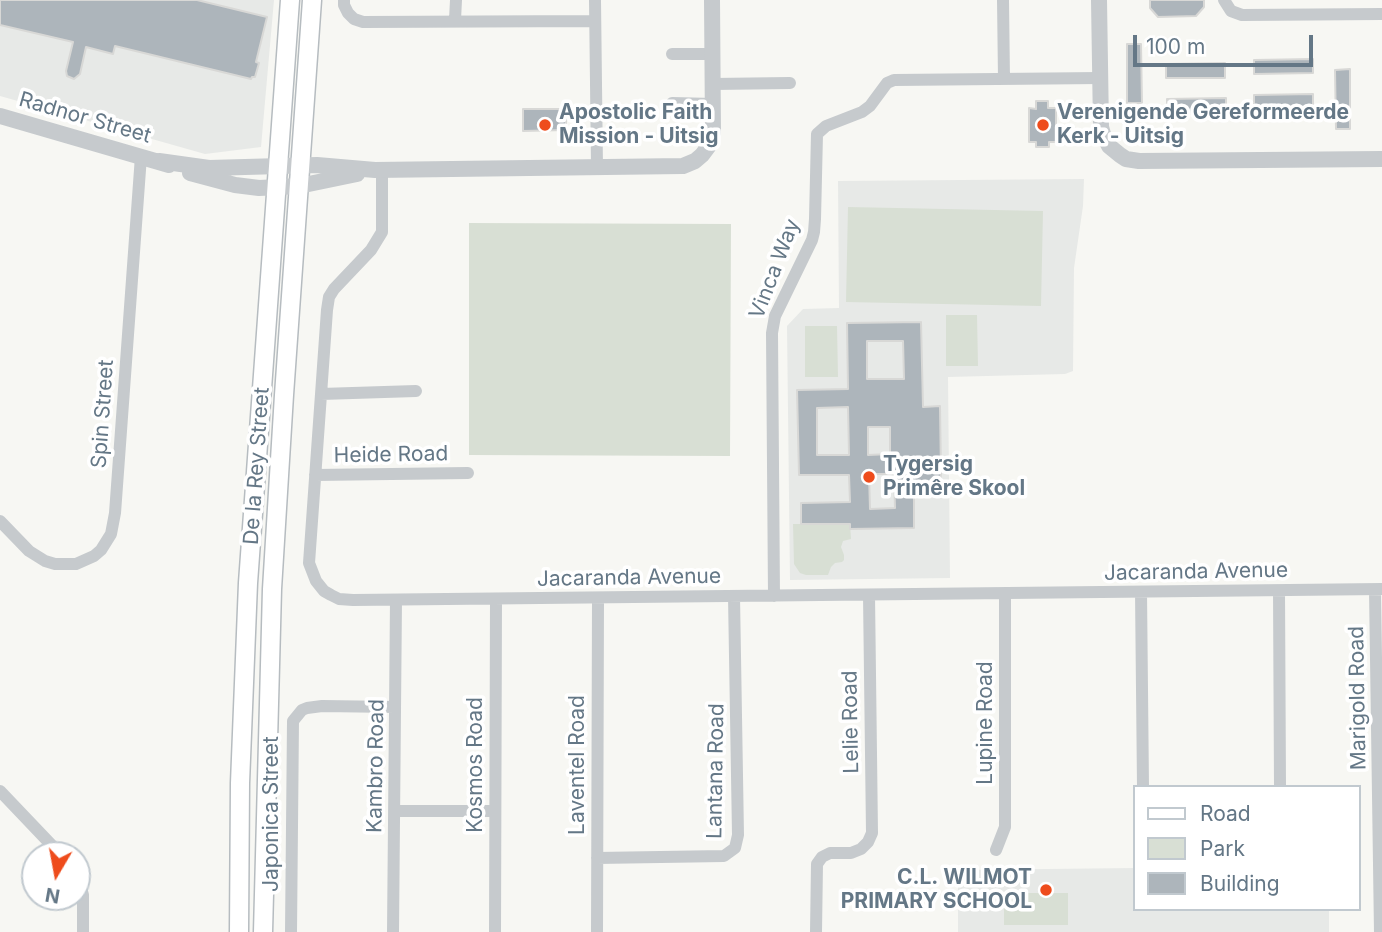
<!DOCTYPE html>
<meta charset="utf-8">
<style>
body{margin:0}
#map{position:relative;width:1382px;height:932px;overflow:hidden;background:#f7f7f3;font-family:Inter,sans-serif}
canvas{display:block}
.legend{position:absolute;left:1133px;top:785px;width:228px;height:126px;box-sizing:border-box;background:#fff;border:2px solid #c1c9cf;margin:0;padding:9px 12px;list-style:none;font-size:21px;color:#647786}
.legend li{display:flex;align-items:center;gap:14px;height:35px}
.legend b{width:35px;border:2px solid #c1c9cf}
.north{position:absolute;left:21px;top:841px;width:70px;height:70px;box-sizing:border-box;background:#fff;border:2px solid #c1c9cf;border-radius:50%;rotate:190deg;font-size:19px;font-weight:700;line-height:28px;text-align:center;color:#647786}
.north::after{content:'';display:block;margin:auto;width:24px;height:32px;background:#ee4c1c;clip-path:polygon(50% 0,100% 100%,50% 72%,0 100%)}
.scale{position:absolute;left:1133px;top:35px;width:180px;height:32px;box-sizing:border-box;border:4px solid #647786;border-top:0;padding-left:9px;font-size:21px;line-height:24px;white-space:nowrap;color:#647786;-webkit-text-stroke:5px #fff;paint-order:stroke}
</style>
<div id="map">
<canvas width="1382" height="932"></canvas>
<ul class="legend">
<li><b style="height:9px;background:#fff"></b>Road</li>
<li><b style="height:19px;background:#d8dfd4"></b>Park</li>
<li><b style="height:19px;background:#adb5bb"></b>Building</li>
</ul>
<div class="north">N</div>
<div class="scale">100 m</div>
</div>
<script>
const context = document.querySelector('canvas').getContext('2d');
context.lineJoin = 'round';
function fillPath(path, color) { context.fillStyle = color; context.fill(path, 'evenodd'); }
const poly = rows => new Path2D(rows.map(r => 'M' + r).join(''));
function strokePath(path, color, width, dash) { context.strokeStyle = color; context.lineWidth = width; context.lineCap = dash ? 'butt' : 'round'; context.setLineDash(dash || []); context.stroke(path); }
function drawText(font, color, halo, rows, align = 'center') {
  context.font = font + ' Inter,sans-serif'; context.lineWidth = 7; context.setLineDash([]); context.textBaseline = 'middle'; context.strokeStyle = halo; context.fillStyle = color; for (const [text, x, y, turn = 0] of rows) {
    context.save(); context.translate(x, y); context.rotate((+turn || 0) * Math.PI / 180); context.textAlign = isNaN(turn) ? turn : align; if (halo) context.strokeText(text, 0, 0); context.fillText(text, 0, 0); context.restore();
  }
}
fillPath(poly([
 [0,0,274,0,261,147,205,154,0,96],
 [1084,179,1083,206,1074,268,1073,371,1065,374,948,377,950,578,790,580,787,326,803,309,839,308,838,181],
 [1135,868,1135,909,1329,909,1329,932,958,932,958,870]
]), '#e7e9e7');
fillPath(poly([
 [848,207,1043,211,1041,306,846,302],
 [469,223,731,224,730,456,469,455],
 [946,315,977,315,978,366,946,366],
 [805,326,837,326,838,377,805,377],
 [793,524,850,524,851,539,843,541,841,547,844,555,844,560,842,562,835,563,831,567,828,575,806,575,800,573,794,564],
 [1004,893,1068,893,1068,925,1004,925]
]), '#d8dfd4');
const building = poly([
 [0,0,197,0,267,17,256,62,259,63,255,77,252,77,251,79,115,46,113,54,86,47,80,74,74,79,67,76,66,71,73,42,0,25,0,0],
 [1150,0,1204,0,1204,7,1196,16,1158,17,1150,8,1150,0],
 [1127,44,1141,44,1142,103,1127,103,1127,44],
 [1313,59,1313,73,1254,74,1254,60,1313,59],
 [1225,63,1225,78,1166,78,1166,64,1225,63],
 [1350,69,1350,129,1336,129,1335,70,1350,69],
 [1313,94,1313,109,1254,109,1254,95,1313,94],
 [1226,98,1226,113,1167,114,1167,99,1226,98],
 [1036,101,1048,101,1048,108,1056,108,1056,142,1049,142,1049,147,1036,147,1036,142,1029,142,1029,108,1036,109,1036,101],
 [523,109,566,109,566,130,523,131,523,109],
 [921,322,923,407,940,406,941,474,940,483,934,483,934,487,914,487,914,528,850,529,850,524,801,524,801,503,850,502,849,475,799,475,797,390,848,389,847,323,921,322],
 [867,341,903,341,904,379,867,379,867,341],
 [848,407,849,455,817,455,817,408,848,407],
 [868,427,890,427,890,454,868,455,868,427],
 [869,474,894,474,895,508,870,509,869,474]
]);
fillPath(building, '#adb5bb');
strokePath(building, '#d8d8d6', 2);
const secondary = poly([
 [239,932,240,783,248,583,290,0],
 [263,932,272,589,284,395,312,0]
]);
strokePath(secondary, '#b6bcc0', 21);
strokePath(poly([
 [344,0,344,5,348,13,354,19,363,22,595,21],
 [595,0,597,167],
 [1003,0,1004,79],
 [1224,0,1231,11,1242,15,1382,14],
 [455,20,456,0],
 [672,54,712,54],
 [713,84,790,83],
 [672,103,713,104],
 [382,170,382,232,371,250,334,289,329,297,327,310,309,563,316,581,324,591,331,595,339,599,353,600,1382,589],
 [321,394,416,391],
 [315,475,468,473],
 [0,521,29,551,45,561,55,564,76,564,94,556,101,550,111,534,115,513,141,156],
 [1375,590,1380,932],
 [1279,591,1280,787],
 [1141,592,1143,787],
 [774,596,772,333,775,316,812,240,814,232,815,219,817,134,826,126,862,112,870,106,887,83,894,80,1100,78],
 [0,791,61,855],
 [394,811,495,811],
 [996,850,1005,827,1005,593],
 [597,858,724,856,735,848,738,835,734,596],
 [77,875,83,895,83,932],
 [291,932,293,721,302,710,307,708,322,706,395,707],
 [393,932,396,600],
 [495,932,496,599],
 [597,932,598,598],
 [816,932,817,864,822,857,830,853,851,853,861,849,868,842,872,833,869,595]
]), '#c6cacd', 12);
strokePath(poly([
 [1099,0,1101,127,1103,134,1109,146,1120,155,1126,159,1139,161,1382,159],
 [0,116,169,165],
 [159,161,209,168,317,165,375,170,683,166,695,161,702,155,708,147,713,132,712,0],
 [190,173,235,185,259,188,299,186,357,174]
]), '#c6cacd', 16);
strokePath(secondary, '#fff', 18);
for (const [x, y, r, color] of [
 [545,125,7,"#ee4c1c"],
 [1043,125,7,"#ee4c1c"],
 [869,477,7,"#ee4c1c"],
 [1046,890,7,"#ee4c1c"]
]) { const dot = new Path2D(); dot.arc(x, y, r, 0, 2 * Math.PI); context.fillStyle = color; context.fill(dot); strokePath(dot, '#fff', 2.5); }
drawText('bold 21px', '#647786', '#fff', [
 ["Apostolic Faith",559,113],
 ["Mission - Uitsig",559,137],
 ["Verenigende Gereformeerde",1057,113],
 ["Kerk - Uitsig",1057,137],
 ["Tygersig",883,465],
 ["Primêre Skool",883,489],
 ["C.L. WILMOT",1032,878,"right"],
 ["PRIMARY SCHOOL",1032,902,"right"]
], 'left');
drawText('21px', '#647786', '#fff', [
 ["Radnor Street",85,118,16],
 ["Vinca Way",775,269,-69],
 ["Spin Street",103,414,-86],
 ["Heide Road",391,455,-1],
 ["De la Rey Street",257,466,-86],
 ["Jacaranda Avenue",1196,572,-1],
 ["Jacaranda Avenue",629,578,-1],
 ["Marigold Road",1358,698,-91],
 ["Lelie Road",851,722,-91],
 ["Lupine Road",986,723,-90],
 ["Kosmos Road",476,765,-90],
 ["Laventel Road",578,765,-90],
 ["Kambro Road",376,766,-89],
 ["Lantana Road",716,771,-89],
 ["Japonica Street",272,814,-90]
]);
</script>
